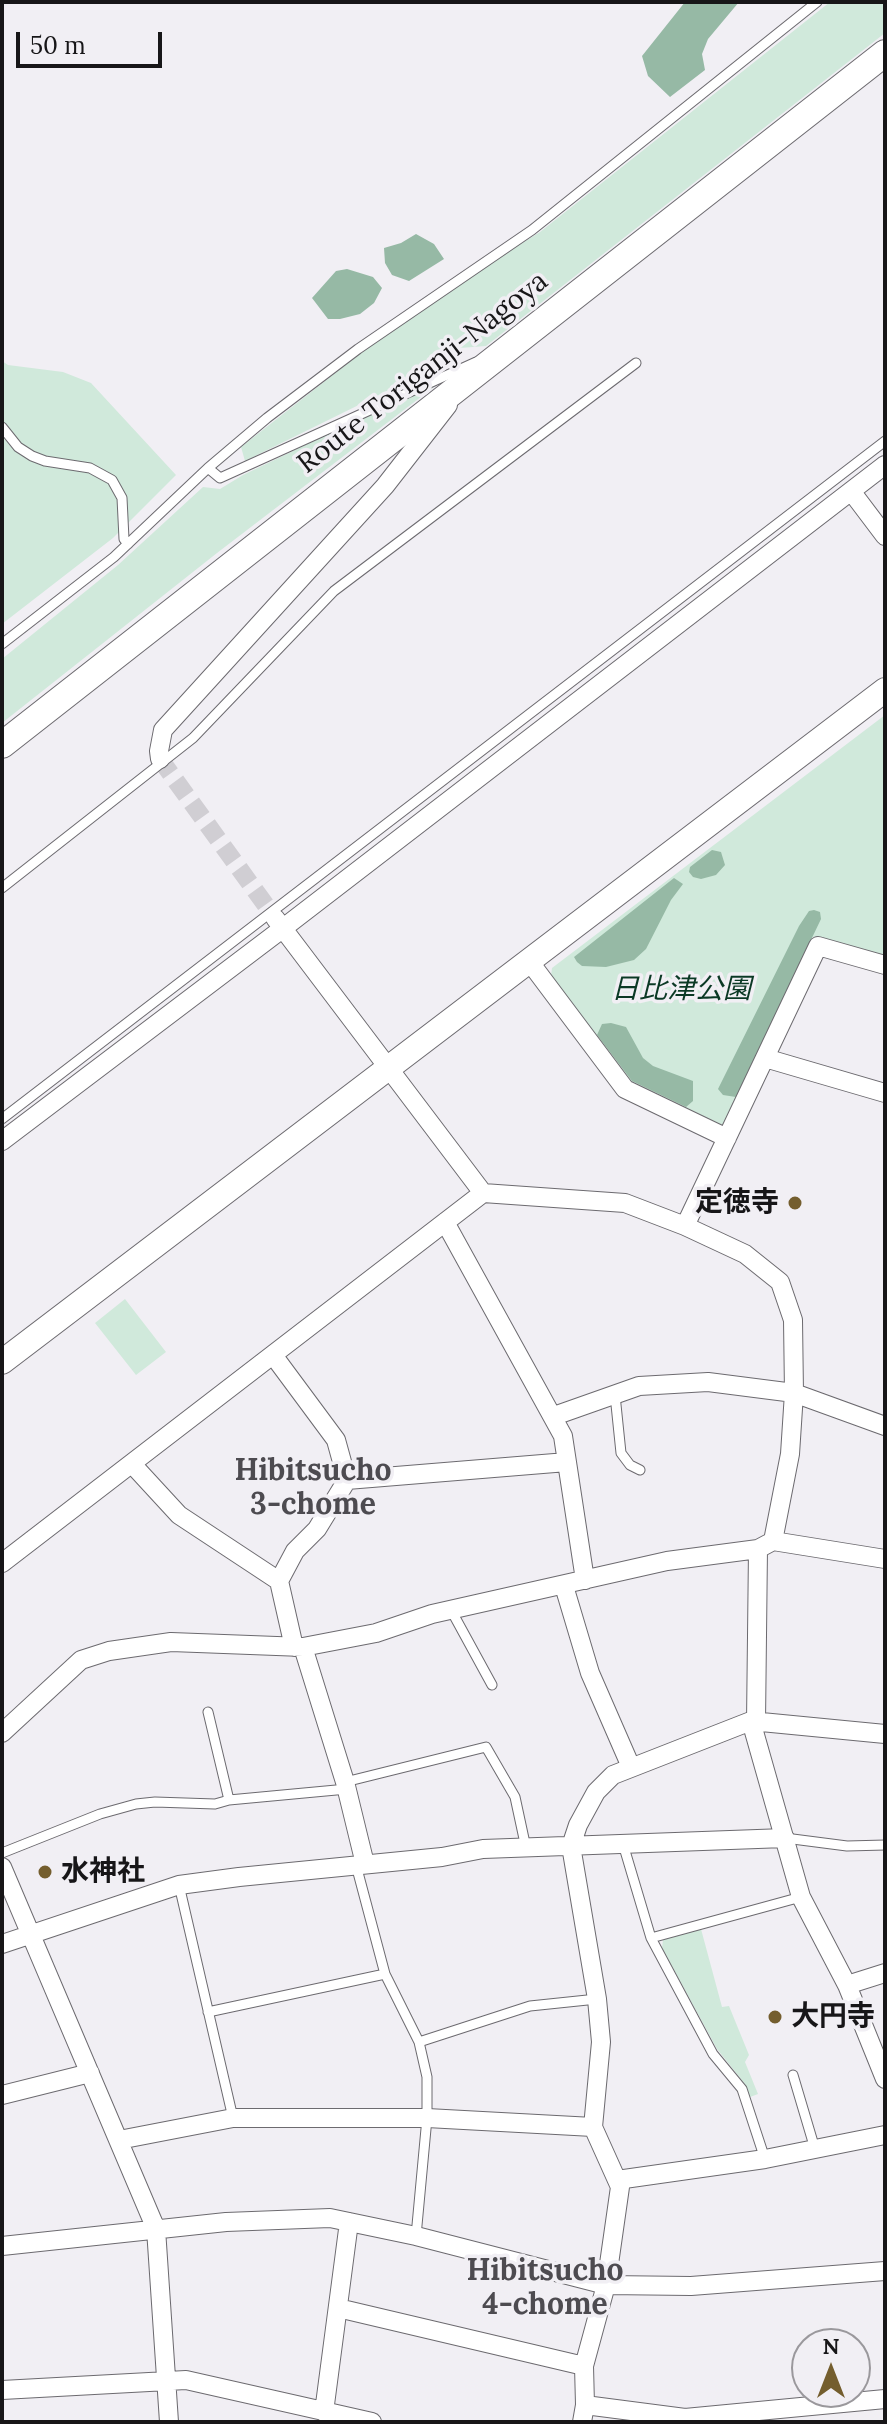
<!DOCTYPE html>
<meta charset="utf-8">
<style>
body{margin:0}
#map{position:relative;width:887px;height:2424px;overflow:hidden;background:#f1eff4;font-family:Lora,serif}
canvas{display:block}
.frame{position:absolute;inset:0;border:4px solid #171618;pointer-events:none}
.north{position:absolute;left:791px;top:2328px;width:80px;height:80px;box-sizing:border-box;background:#f1eff4;border:2px solid #9a989c;border-radius:50%;rotate:0deg;font-size:22px;font-weight:700;line-height:32px;text-align:center;color:#171618}
.north::after{content:'';display:block;margin:auto;width:28px;height:36px;background:#745e2e;clip-path:polygon(50% 0,100% 100%,50% 72%,0 100%)}
.scale{position:absolute;left:16px;top:32px;width:146px;height:36px;box-sizing:border-box;border:4px solid #171618;border-top:0;padding-left:10px;font-size:24px;line-height:28px;white-space:nowrap;color:#171618;-webkit-text-stroke:6px #f1eff4;paint-order:stroke}
</style>
<div id="map">
<canvas width="887" height="2424"></canvas>
<div class="frame"></div>
<div class="north">N</div>
<div class="scale">50 m</div>
</div>
<script>
const context = document.querySelector('canvas').getContext('2d');
context.lineJoin = 'round';
function fillPath(path, color) { context.fillStyle = color; context.fill(path, 'evenodd'); }
const poly = rows => new Path2D(rows.map(r => 'M' + r).join(''));
function strokePath(path, color, width, dash) { context.strokeStyle = color; context.lineWidth = width; context.lineCap = dash ? 'butt' : 'round'; context.setLineDash(dash || []); context.stroke(path); }
function drawText(font, color, halo, rows, align = 'center') {
  context.font = font + ' Lora,"Noto Sans JP",serif'; context.lineWidth = 7; context.setLineDash([]); context.textBaseline = 'middle'; context.strokeStyle = halo; context.fillStyle = color; for (const [text, x, y, turn = 0] of rows) {
    context.save(); context.translate(x, y); context.rotate((+turn || 0) * Math.PI / 180); context.textAlign = isNaN(turn) ? turn : align; if (halo) context.strokeText(text, 0, 0); context.fillText(text, 0, 0); context.restore();
  }
}
fillPath(poly([
 [830,2,885,2,885,33,486,346,460,348,442,364,245,461,241,447,422,305,540,232],
 [2,361,8,365,63,372,91,383,176,475,113,538,2,624],
 [447,377,217,553,2,723,2,659,118,565,203,487,220,489,243,475],
 [885,715,885,957,813,937,722,1127,630,1083,551,976,552,968],
 [125,1299,166,1352,136,1375,95,1323],
 [701,1929,722,2007,729,2006,749,2055,745,2062,758,2094,750,2097,744,2083,717,2049,662,1948,663,1940]
]), '#d0e9db');
fillPath(poly([
 [685,2,739,2,708,39,702,54,705,70,670,97,648,76,642,56],
 [416,234,434,244,444,259,409,281,392,275,385,263,384,248,401,243],
 [347,269,373,277,382,288,374,303,360,314,340,319,328,319,312,298,336,271],
 [712,850,721,852,725,865,716,875,701,879,693,877,689,872,690,867],
 [674,878,683,884,671,900,646,949,634,960,606,967,582,966,577,962,574,957],
 [814,910,820,912,821,919,736,1097,723,1095,718,1089,799,926,809,911],
 [611,1023,626,1027,643,1058,653,1066,693,1081,693,1101,686,1107,632,1081,597,1035,602,1024]
]), '#96b9a5');
strokePath(poly([
 [160,759,275,918]
]), '#d0ced3', 18, [18, 9]);
const service = poly([
 [2,427,18,447,32,456,45,461,90,468,112,480,122,498,124,539,128,544],
 [208,468,220,478,476,362],
 [2,644,114,557,208,468,267,418,358,349,532,230,817,2],
 [2,888,193,738,334,591,636,363],
 [2,1119,885,441],
 [615,1395,621,1453,630,1465,640,1470],
 [451,1610,492,1685],
 [208,1712,229,1800],
 [345,1782,486,1747,515,1797,526,1848],
 [785,1838,847,1846,885,1845],
 [623,1844,651,1938,713,2054,742,2089,765,2159],
 [2,1853,100,1814,136,1804,155,1802,215,1804,229,1800,347,1789],
 [356,1865,385,1974,419,2042,427,2077,427,2118,416,2236],
 [179,1885,233,2118],
 [651,1938,801,1897],
 [208,2012,385,1974],
 [419,2042,530,2006,597,1999],
 [793,2075,815,2149]
]);
const minor = poly([
 [851,491,885,536],
 [160,759,159,751,163,730,385,486,448,405],
 [275,918,483,1193],
 [529,961,625,1089,727,1138],
 [765,1058,885,1093],
 [2,1141,282,929,885,465],
 [445,1222,563,1436,585,1580],
 [685,1226,818,946,885,965],
 [273,1355,336,1440,347,1480,317,1529,295,1551,279,1581,294,1647],
 [554,1416,639,1386,708,1382,794,1393,885,1426],
 [132,1464,179,1515,279,1581],
 [347,1480,567,1462],
 [2,1563,483,1193,625,1203,685,1226,745,1254,780,1282,793,1320,794,1393,790,1454,773,1541],
 [564,1586,590,1673,631,1767],
 [303,1647,345,1782,365,1864],
 [751,1721,801,1897,847,1985,885,2079],
 [756,1722,758,1549],
 [2,1733,81,1660,109,1651,171,1642,303,1647,376,1633,432,1614,667,1561,758,1549,773,1541,885,1559],
 [2,1867,156,2229,169,2422],
 [2,1944,179,1885,239,1877,442,1857,483,1849,785,1838],
 [847,1985,885,1973],
 [2,2095,90,2073],
 [119,2140,233,2118,427,2118,593,2127],
 [617,2180,765,2159,885,2135],
 [2,2246,226,2222,330,2218,416,2236,606,2285,691,2286,885,2271],
 [338,2308,584,2366],
 [2,2390,186,2380,372,2422],
 [585,2405,685,2418,885,2399],
 [324,2412,349,2222],
 [582,2422,585,2405,584,2366,606,2285,620,2187,593,2127,601,2042,597,1999,571,1846,578,1825,596,1792,613,1775,751,1721,885,1734]
]);
const tertiary = poly([
 [2,1362,885,690]
]);
const secondary = poly([
 [2,745,885,53]
]);
strokePath(service, '#6c6a6f', 11);
strokePath(minor, '#6c6a6f', 20);
strokePath(tertiary, '#6c6a6f', 26);
strokePath(secondary, '#6c6a6f', 28);
strokePath(service, '#fff', 9);
strokePath(minor, '#fff', 18);
strokePath(tertiary, '#fff', 24);
strokePath(secondary, '#fff', 26);
for (const [x, y, r, color] of [
 [795,1203,8,"#745e2e"],
 [45,1872,8,"#745e2e"],
 [775,2017,8,"#745e2e"]
]) { const dot = new Path2D(); dot.arc(x, y, r, 0, 2 * Math.PI); context.fillStyle = color; context.fill(dot); strokePath(dot, '#f1eff4', 3); }
drawText('28px', '#171618', '#f1eff4', [
 ["Route Toriganji-Nagoya",423,373,-38]
]);
drawText('italic 28px', '#0b3925', '#f1eff4', [
 ["日比津公園",681,990]
]);
drawText('bold 28px', '#171618', '#f1eff4', [
 ["定徳寺",779,1203,"right"],
 ["水神社",61,1872],
 ["大円寺",791,2017]
], 'left');
drawText('bold 30px', '#4d4b50', '#f1eff4', [
 ["Hibitsucho",313,1471],
 ["3-chome",313,1505],
 ["Hibitsucho",545,2271],
 ["4-chome",545,2305]
]);
</script>
